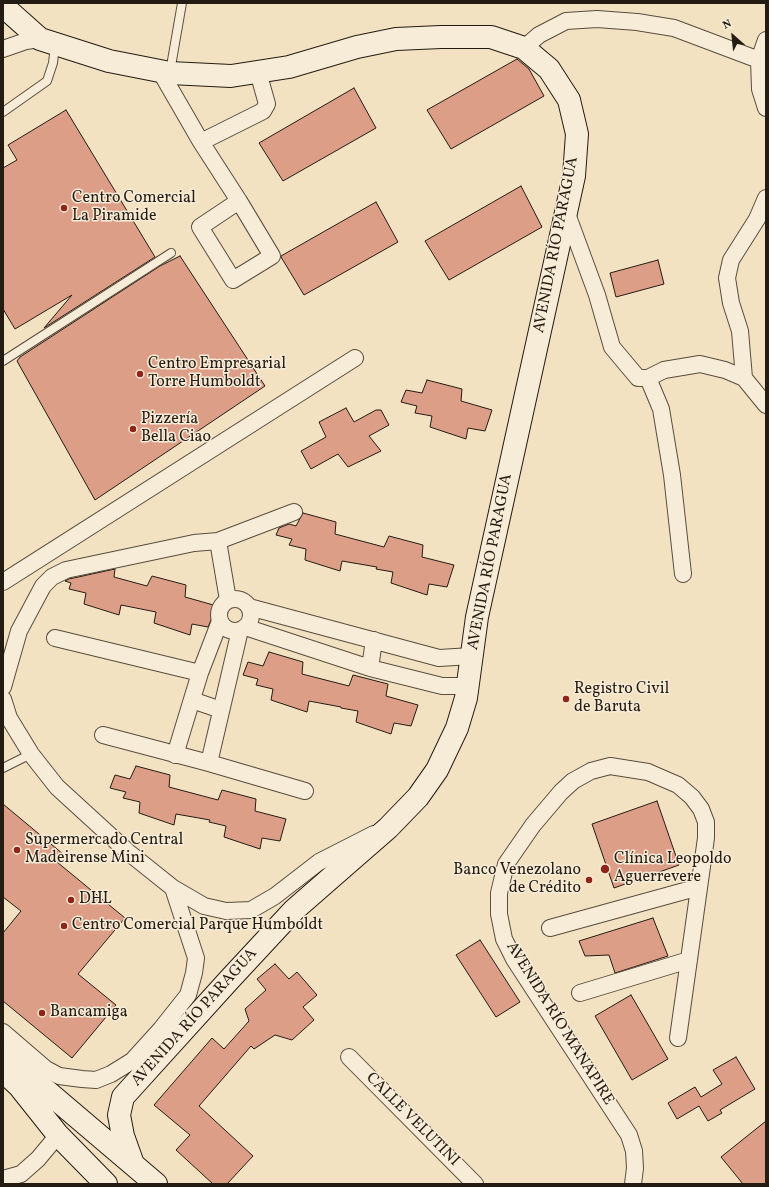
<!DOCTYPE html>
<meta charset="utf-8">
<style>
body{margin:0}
#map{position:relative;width:769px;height:1187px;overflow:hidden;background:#f3e2c2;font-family:Vollkorn,serif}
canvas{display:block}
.frame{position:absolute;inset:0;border:4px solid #241b12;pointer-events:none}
.north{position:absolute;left:713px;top:16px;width:40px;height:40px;-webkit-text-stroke:3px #f7ecd7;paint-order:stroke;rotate:333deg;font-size:11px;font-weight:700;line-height:16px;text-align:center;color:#241b12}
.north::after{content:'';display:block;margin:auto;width:14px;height:18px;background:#241b12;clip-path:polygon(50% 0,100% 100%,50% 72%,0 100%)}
</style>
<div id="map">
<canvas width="769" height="1187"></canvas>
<div class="frame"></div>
<div class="north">N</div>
</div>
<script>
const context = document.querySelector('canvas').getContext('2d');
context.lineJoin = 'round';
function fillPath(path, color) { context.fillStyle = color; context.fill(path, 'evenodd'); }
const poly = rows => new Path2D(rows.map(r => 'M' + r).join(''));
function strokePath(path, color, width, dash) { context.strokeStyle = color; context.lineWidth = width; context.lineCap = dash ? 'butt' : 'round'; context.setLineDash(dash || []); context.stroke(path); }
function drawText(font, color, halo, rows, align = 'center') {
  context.font = font + ' Vollkorn,serif'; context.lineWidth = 3; context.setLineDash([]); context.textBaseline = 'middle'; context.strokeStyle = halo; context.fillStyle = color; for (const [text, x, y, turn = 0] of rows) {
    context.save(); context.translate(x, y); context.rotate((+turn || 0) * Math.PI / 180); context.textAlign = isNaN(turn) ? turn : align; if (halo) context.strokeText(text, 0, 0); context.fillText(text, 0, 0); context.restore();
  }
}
const building = poly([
 [517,59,529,69,544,96,451,149,427,110,517,59],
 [354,88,376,128,283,181,259,143,354,88],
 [66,110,155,257,44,328,72,295,15,329,3,309,3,168,17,160,8,145,66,110],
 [521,186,542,227,449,280,425,241,521,186],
 [376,202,398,242,304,295,281,257,281,256,376,202],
 [180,256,265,386,95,500,17,361,20,357,160,266,180,256],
 [658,260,664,284,616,297,610,273,658,260],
 [427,380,462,389,461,401,492,410,485,431,468,428,466,439,430,427,432,416,415,413,417,406,401,402,406,390,422,393,427,380],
 [346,408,354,422,376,410,381,410,389,425,369,436,381,451,348,467,338,454,311,469,301,451,326,437,319,422,346,408],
 [303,513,336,522,335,534,384,547,389,536,423,545,422,557,454,565,447,587,429,584,427,595,391,583,393,572,376,569,377,567,342,561,340,571,305,560,306,549,289,545,292,539,276,535,279,528,289,524,296,526,303,513],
 [115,569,114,577,147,586,152,576,186,585,185,597,217,606,208,627,192,624,190,635,154,623,156,612,121,605,119,615,84,604,86,593,69,589,71,583,65,581,69,579,115,569],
 [269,652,303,662,302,674,349,686,353,675,388,684,386,696,418,705,411,726,394,723,391,734,356,722,358,711,341,708,341,707,309,701,307,712,271,700,273,689,256,685,258,679,243,675,248,662,263,666,269,652],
 [136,766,170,775,169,787,218,800,222,790,256,799,255,811,286,819,280,841,262,838,260,849,224,837,226,826,209,822,210,820,176,814,174,825,139,813,140,802,123,798,126,792,110,788,115,775,130,779,136,766],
 [657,801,679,865,614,888,592,824,657,801],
 [3,804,63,854,57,862,125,918,78,974,116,1005,72,1058,3,1001,3,933,21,911,3,897,3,804],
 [653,918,668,956,615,973,609,955,585,956,579,941,653,918],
 [480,940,520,1002,496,1017,456,955,480,940],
 [275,964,289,979,297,972,317,995,303,1007,314,1020,292,1040,275,1035,254,1049,251,1046,199,1106,253,1156,227,1184,213,1184,176,1150,190,1135,154,1105,212,1038,224,1049,249,1021,245,1009,266,990,257,979,275,964],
 [631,995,668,1059,632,1080,595,1016,631,995],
 [736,1057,755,1089,720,1110,722,1113,708,1121,699,1106,677,1119,668,1103,695,1087,701,1097,722,1084,713,1070,736,1057],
 [766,1121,766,1184,743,1184,721,1157,766,1121]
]);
fillPath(building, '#dd9e88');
strokePath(building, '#241b12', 1);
const lane = poly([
 [170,72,182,3],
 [3,112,47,81,53,63,55,45],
 [3,361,171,253],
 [3,768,31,754]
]);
const street = poly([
 [766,40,759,60,760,89,766,108],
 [524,48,539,35,566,21,597,19,637,22,674,28,759,60],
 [3,49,26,41,40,39],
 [160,71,201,142,239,201,272,256,233,280,200,227,239,201],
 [201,142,263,111,267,104,258,72],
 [566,211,597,295,612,347,638,378,648,378,664,370,700,364,725,370,744,378,766,405],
 [648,378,661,409,672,475,683,574],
 [744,378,740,331,731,303,727,278,731,260,757,219,766,198],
 [218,541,228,600],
 [3,582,355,358],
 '219 615a16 16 0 1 1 32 0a16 16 0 1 1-32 0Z',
 [249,607,439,658,472,656],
 [245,627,370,668,442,686,467,686],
 [55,638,200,673],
 [370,668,374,640],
 [3,687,19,631,43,586,52,577,66,570,194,543,218,541,294,512],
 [3,699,9,718,31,754,57,787,128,852,173,888,204,906,226,911,251,910,275,896,319,862,374,834],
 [192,700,221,710],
 [103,735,209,763,305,791],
 [175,755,200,673,220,621],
 [209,763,240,630],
 [550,928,699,887],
 [580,993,689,960],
 [3,1032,46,1069,59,1076,82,1079,96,1080,111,1074,132,1061,161,1029,188,995,194,973,196,958,173,888],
 [349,1057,475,1184],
 [3,1179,21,1174,38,1159,58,1135],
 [633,1184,635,1168,634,1151,629,1135,514,959,504,939,499,914,499,893,506,864,533,825,561,792,573,781,591,771,610,766,648,772,678,785,692,797,701,809,706,822,706,838,678,1038]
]);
const secondary = poly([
 [3,6,40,39,109,61,170,73,231,76,289,67,357,47,396,39,441,37,491,37,524,48,549,69,569,100,577,134,574,176,477,617,466,698,457,728,437,770,418,797,388,828,294,910,229,980,123,1097,119,1115,123,1136,133,1164],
 [3,1054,156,1184],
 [3,1071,19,1086,58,1135,106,1184]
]);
strokePath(lane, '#584d3e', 10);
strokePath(street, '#584d3e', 18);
strokePath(secondary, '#241b12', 24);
strokePath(lane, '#f7ecd7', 8);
strokePath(street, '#f7ecd7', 16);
strokePath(secondary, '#f7ecd7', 22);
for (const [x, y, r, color] of [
 [64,208,4,"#8f2418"],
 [140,374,4,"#8f2418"],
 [133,429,4,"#8f2418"],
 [566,699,4,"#8f2418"],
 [17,850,4,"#8f2418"],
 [605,869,5,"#8f2418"],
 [589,880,4,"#8f2418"],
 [71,900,4,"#8f2418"],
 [64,926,4,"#8f2418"],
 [42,1013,4,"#8f2418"]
]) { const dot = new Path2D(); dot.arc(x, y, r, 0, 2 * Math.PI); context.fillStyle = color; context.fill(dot); strokePath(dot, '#f7ecd7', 1.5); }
drawText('16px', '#241b12', '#f7ecd7', [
 ["Centro Comercial",72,199],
 ["La Piramide",72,217],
 ["Centro Empresarial",148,365],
 ["Torre Humboldt",148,383],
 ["Pizzería",141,420],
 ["Bella Ciao",141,438],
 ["Registro Civil",574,690],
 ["de Baruta",574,708],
 ["Supermercado Central",25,841],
 ["Madeirense Mini",25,859],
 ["Clínica Leopoldo",614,860],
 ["Aguerrevere",614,878],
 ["Banco Venezolano",581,871,"right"],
 ["de Crédito",581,889,"right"],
 ["DHL",79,900],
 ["Centro Comercial Parque Humboldt",72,926],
 ["Bancamiga",50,1013]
], 'left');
drawText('16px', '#241b12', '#f7ecd7', [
 ["AVENIDA RÍO PARAGUA",557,245,-79],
 ["AVENIDA RÍO PARAGUA",491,562,-79],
 ["AVENIDA RÍO PARAGUA",195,1018,-48],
 ["AVENIDA RÍO MANAPIRE",559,1024,58],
 ["CALLE VELUTINI",412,1120,45]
]);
</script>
